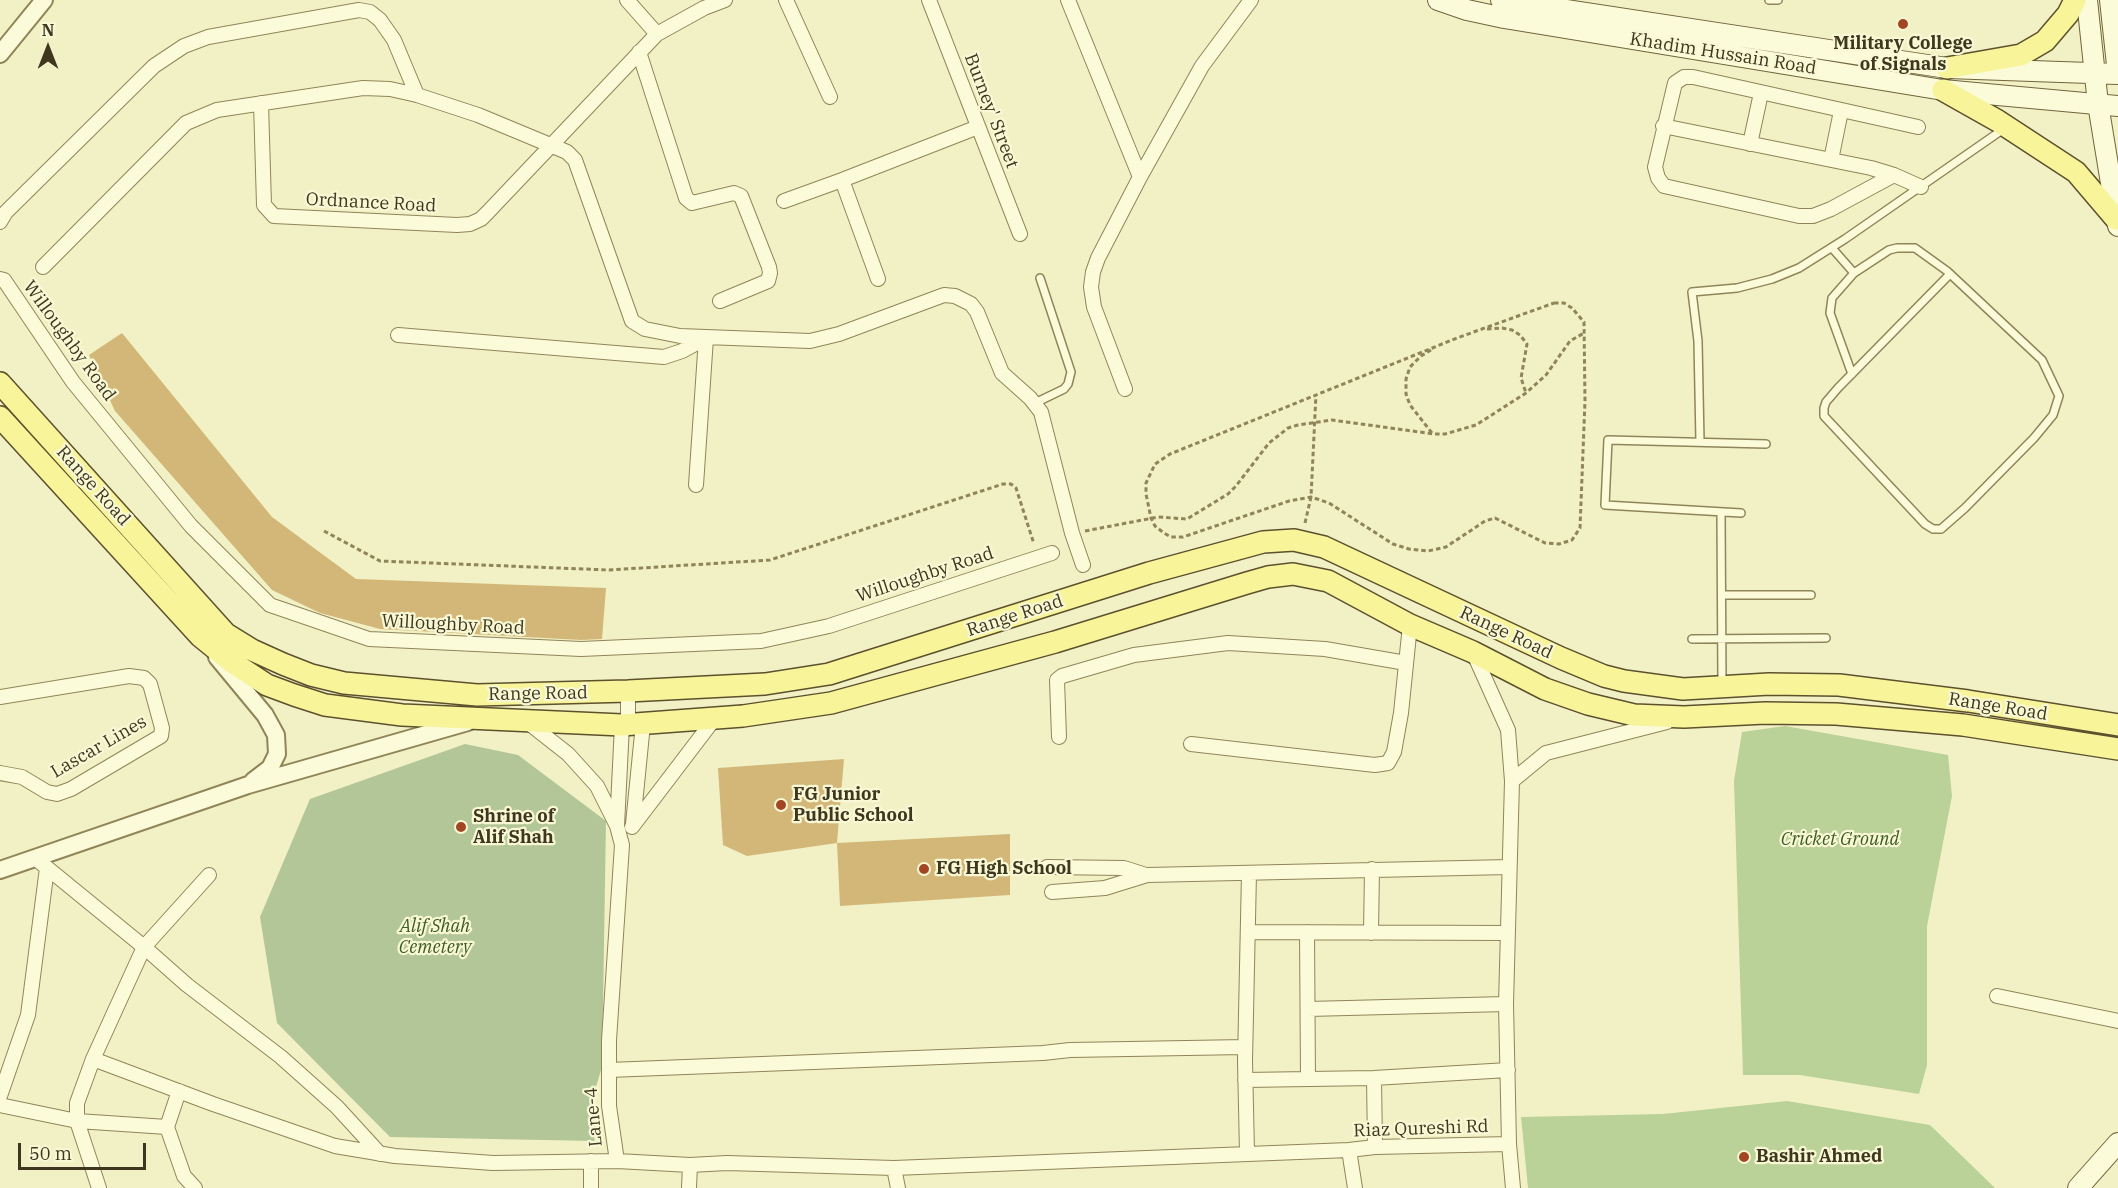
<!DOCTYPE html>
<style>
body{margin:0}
#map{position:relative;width:2118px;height:1188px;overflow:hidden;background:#f2f1c5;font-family:"IBM Plex Serif",serif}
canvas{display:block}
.north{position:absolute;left:18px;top:18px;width:60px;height:60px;-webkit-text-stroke:4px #f8f8d5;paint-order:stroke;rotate:0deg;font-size:16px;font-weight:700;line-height:24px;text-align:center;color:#3e361e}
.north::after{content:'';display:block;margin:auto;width:21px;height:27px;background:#3e361e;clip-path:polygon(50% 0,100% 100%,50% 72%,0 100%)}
.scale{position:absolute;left:18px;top:1143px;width:128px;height:27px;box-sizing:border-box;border:3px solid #3e361e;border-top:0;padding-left:8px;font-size:18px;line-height:21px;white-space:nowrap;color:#3e361e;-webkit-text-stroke:4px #f8f8d5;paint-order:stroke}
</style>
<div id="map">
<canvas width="2118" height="1188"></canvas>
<div class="north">N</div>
<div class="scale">50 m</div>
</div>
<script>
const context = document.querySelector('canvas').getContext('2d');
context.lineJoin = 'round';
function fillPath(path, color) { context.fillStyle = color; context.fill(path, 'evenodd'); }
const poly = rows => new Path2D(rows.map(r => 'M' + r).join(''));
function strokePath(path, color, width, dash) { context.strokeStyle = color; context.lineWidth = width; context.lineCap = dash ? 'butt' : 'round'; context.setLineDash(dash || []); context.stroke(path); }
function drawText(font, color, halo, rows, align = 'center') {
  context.font = font + ' "IBM Plex Serif",serif'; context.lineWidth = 4.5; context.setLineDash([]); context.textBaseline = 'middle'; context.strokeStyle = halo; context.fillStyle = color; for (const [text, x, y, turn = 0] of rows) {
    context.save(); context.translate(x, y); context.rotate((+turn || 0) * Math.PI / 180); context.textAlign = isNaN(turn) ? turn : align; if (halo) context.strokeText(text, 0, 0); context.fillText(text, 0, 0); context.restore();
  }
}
fillPath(poly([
 [1785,726,1948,755,1952,796,1927,926,1927,1065,1919,1094,1800,1075,1743,1075,1734,781,1742,732],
 [1787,1101,1930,1125,1995,1188,1528,1188,1521,1117,1663,1114]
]), '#bad197');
fillPath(poly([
 [465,744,518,755,606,821,602,1067,588,1113,595,1141,390,1137,277,1023,260,917,310,799]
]), '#b3c697');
fillPath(poly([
 [122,333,272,517,356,579,606,588,602,639,581,640,380,629,320,613,272,590,115,411,89,355],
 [844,759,837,843,747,856,723,845,718,768],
 [1010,834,1010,895,840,906,837,843]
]), '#d3b778');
const service = poly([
 [1769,0,1778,0],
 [1832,248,1854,273],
 [1852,374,1830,313,1832,298,1854,273,1889,250,1897,248,1915,248,1947,271,2042,360,2059,396,2053,415,2034,438,1965,508,1941,529,1933,529,1925,524,1824,416,1824,408,1826,402,1838,388,1950,274],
 [1035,403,1064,389,1068,384,1071,372,1040,278],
 [1700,442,1698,341,1692,292,1737,288,1772,279,1799,268,1845,239,2005,128],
 [1721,513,1722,685],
 [1741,513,1605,505,1608,440,1766,444],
 [1722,595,1811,595],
 [1692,639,1826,638]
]);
const minor = poly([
 [627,0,657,34],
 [786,0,830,97],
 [929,0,1020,234],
 [1068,0,1140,177],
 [639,52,686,198,692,203,734,193,741,196,769,267,770,273,768,281,720,301],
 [261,103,264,205,274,216,457,225,470,224,481,219,488,212,657,34,704,8,725,0],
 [1663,126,1871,168,1894,175,1921,187],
 [1750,144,1761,93],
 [1831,160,1841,111],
 [1894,175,1831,209,1813,216,1799,216,1664,186,1658,178,1655,167,1675,83,1684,77,1693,77,1918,127],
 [842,180,878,279],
 [784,201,842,180,978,127],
 [0,222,6,212,154,66,184,46,208,37,359,10,370,12,380,20,394,40,417,95],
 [43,267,186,123,217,110,363,88,390,89,417,95,478,115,567,152,575,160,632,321,645,329,680,336,810,341,839,334,944,295,955,296,971,304,977,312,1002,373,1030,398,1041,412,1072,533,1083,565],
 [0,279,4,280,73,382,191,526,270,605,369,639,581,649,761,641,829,626,1052,553],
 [398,335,664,357,682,351,706,338],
 [1125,389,1094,307,1091,287,1093,272,1098,258,1140,177,1202,66,1251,0],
 [696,485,706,338],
 [0,697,129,676,144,678,150,684,162,728,161,736,71,789,57,794,47,792,22,777,0,773],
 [526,721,568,754,597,786,616,824],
 [622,725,617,826,622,845,609,1040,609,1106,617,1161,690,1165,727,1163,894,1168,898,1188],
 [628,725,628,691],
 [1059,737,1057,680,1062,676,1134,655,1228,643,1325,649,1406,663],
 [1191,744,1375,765,1388,763,1394,752,1401,713,1410,625],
 [1512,781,1546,753,1667,722],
 [633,824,643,724],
 [632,827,715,718],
 [35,858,144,947,187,985,281,1057,337,1107,380,1154],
 [1047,867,1124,868,1146,875],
 [1052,892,1105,888,1147,875,1509,867],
 [1248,932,1507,933],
 [1307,932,1308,1079],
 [1371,933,1372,869],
 [1997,996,2118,1021],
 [1308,1009,1506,1004],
 [93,1059,213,1104,335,1146,395,1156,493,1163,617,1161],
 [609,1070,1043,1053,1070,1050,1245,1047],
 [1374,1078,1375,1147],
 [1245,1080,1374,1078,1508,1070],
 [179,1091,167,1127,184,1176,195,1188],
 [0,1096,28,1015,47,868],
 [0,1105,77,1121,167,1127],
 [1509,1144,1513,1188],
 [1349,1150,1355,1188],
 [1247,1153,1245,1061,1249,873],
 [591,1161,591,1188],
 [894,1168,1349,1150,1375,1147,1509,1144,1506,1004,1512,781,1508,730,1473,652],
 [99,1188,77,1121,77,1103,93,1059,144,947,209,875],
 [689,1188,690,1165]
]);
const tertiary = poly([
 [0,54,44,0],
 [217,657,265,715,276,735,277,754,270,768,253,781],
 [0,870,248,785,468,722]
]);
const secondary = poly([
 [1438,0,1467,10,1504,18,1943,90,2118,106],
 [1501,0,1947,68,2118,74],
 [2087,0,2098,104,2118,226],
 [2110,0,2118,74],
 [2078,1188,2118,1143]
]);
const primary = poly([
 [1947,68,2021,55,2045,41,2068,14,2075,0],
 [1943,90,1998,121,2076,172,2116,219],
 [0,383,226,634,252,650,283,664,311,675,344,683,477,695,628,691,765,684,829,674,1149,573,1263,542,1294,540,1324,547,1561,658,1604,676,1624,681,1683,689,1769,684,1839,685,1968,701,2118,725],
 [0,417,200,636,232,662,267,685,294,695,325,705,402,715,622,725,743,716,831,703,1055,642,1247,583,1268,577,1293,574,1328,581,1410,625,1473,652,1545,689,1588,704,1634,715,1684,717,1765,713,1836,714,1963,725,2118,749]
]);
strokePath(service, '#8f8559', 10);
strokePath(minor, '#8f8559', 16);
strokePath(tertiary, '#8f8559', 20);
strokePath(secondary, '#71653c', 22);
strokePath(primary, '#5c502d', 24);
strokePath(poly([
 [1554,303,1564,303,1572,308,1584,322,1585,401,1580,528,1572,540,1559,544,1545,543,1495,518,1485,521,1446,547,1428,551,1409,549,1393,544,1329,503,1311,497,1289,501,1183,537,1171,537,1164,533,1155,526,1151,518,1146,494,1146,483,1155,464,1170,454,1457,338,1554,303],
 [1487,329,1502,328,1512,330,1520,335,1527,344,1521,378,1526,393],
 [1431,350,1421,356,1410,367,1406,379,1406,394,1410,405,1432,433],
 [1305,523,1311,497,1316,394],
 [324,531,380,561,609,570,770,560,1003,484,1011,484,1016,488,1034,544],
 [1085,531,1158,517,1187,519,1228,494,1236,486,1269,443,1288,428,1298,425,1332,420,1434,434,1445,434,1476,425,1526,393,1546,375,1570,341,1584,333]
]), '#8f8559', 3, [4.5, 3]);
strokePath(service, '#fbfbd9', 7);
strokePath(minor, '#fbfbd9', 14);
strokePath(tertiary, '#fbfbd9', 16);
strokePath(secondary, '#fbfbd9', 20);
strokePath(primary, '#f7f49a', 21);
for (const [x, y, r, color] of [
 [1903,24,6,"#a34624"],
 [781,805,6,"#a34624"],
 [461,827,6,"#a34624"],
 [924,869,6,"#a34624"],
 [1744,1157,6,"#a34624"]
]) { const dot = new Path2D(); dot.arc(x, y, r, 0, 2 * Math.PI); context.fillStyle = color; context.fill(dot); strokePath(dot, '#f8f8d5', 2); }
drawText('bold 18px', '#3e361e', '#f8f8d5', [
 ["Military College",1903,44,"center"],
 ["of Signals",1903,65,"center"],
 ["FG Junior",793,795],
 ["Public School",793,816],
 ["Shrine of",473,817],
 ["Alif Shah",473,838],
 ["FG High School",936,869],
 ["Bashir Ahmed",1756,1157]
], 'left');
drawText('18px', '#3e361e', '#f8f8d5', [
 ["Khadim Hussain Road",1723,54,9],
 ["Burney' Street",991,111,69],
 ["Ordnance Road",371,203,3],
 ["Willoughby Road",69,341,54],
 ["Range Road",93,486,48],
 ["Willoughby Road",925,575,-18],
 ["Range Road",1015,616,-18],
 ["Willoughby Road",453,625,3],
 ["Range Road",1506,633,25],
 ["Range Road",538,694,-1],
 ["Range Road",1998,707,9],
 ["Lascar Lines",99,747,-30],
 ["Lane-4",594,1117,-95],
 ["Riaz Qureshi Rd",1421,1129,-2]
]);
drawText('italic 18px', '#3d5c23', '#f8f8d5', [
 ["Cricket Ground",1840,840],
 ["Alif Shah",435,927],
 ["Cemetery",435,948]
]);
</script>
